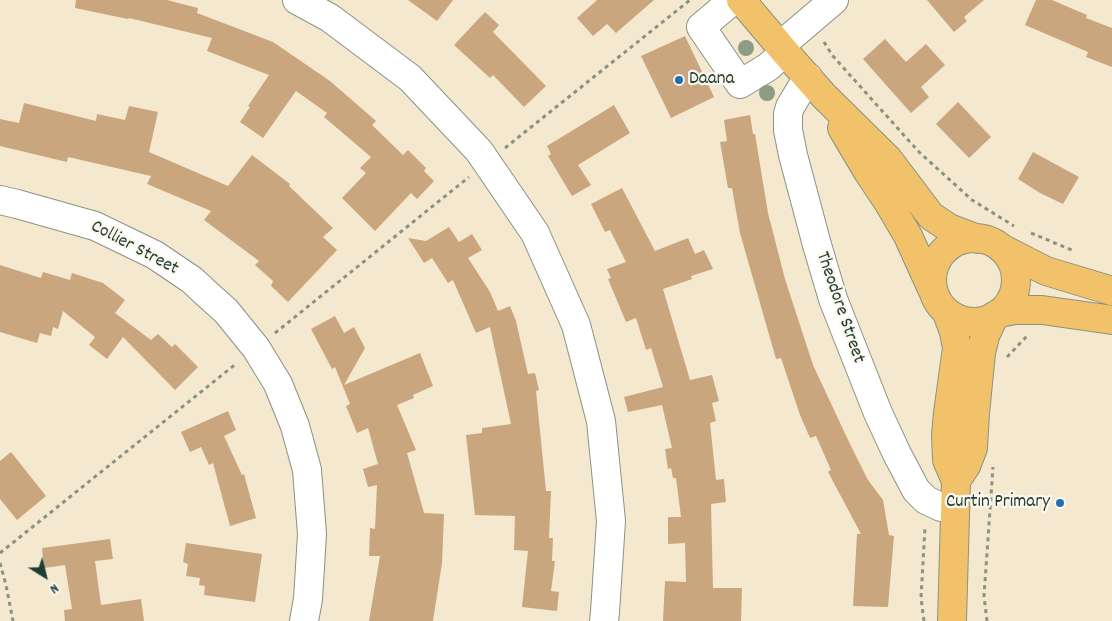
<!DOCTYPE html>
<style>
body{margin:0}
#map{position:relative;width:1112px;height:621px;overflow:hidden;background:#f4e8cf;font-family:Dekko,sans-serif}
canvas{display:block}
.north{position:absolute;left:20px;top:551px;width:50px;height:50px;-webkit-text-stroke:4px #fbf7ec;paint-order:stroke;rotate:144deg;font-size:14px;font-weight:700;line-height:20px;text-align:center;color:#1f3d34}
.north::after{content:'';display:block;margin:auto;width:18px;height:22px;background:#1f3d34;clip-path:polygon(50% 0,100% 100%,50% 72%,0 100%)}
</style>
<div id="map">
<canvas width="1112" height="621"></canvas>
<div class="north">N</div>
</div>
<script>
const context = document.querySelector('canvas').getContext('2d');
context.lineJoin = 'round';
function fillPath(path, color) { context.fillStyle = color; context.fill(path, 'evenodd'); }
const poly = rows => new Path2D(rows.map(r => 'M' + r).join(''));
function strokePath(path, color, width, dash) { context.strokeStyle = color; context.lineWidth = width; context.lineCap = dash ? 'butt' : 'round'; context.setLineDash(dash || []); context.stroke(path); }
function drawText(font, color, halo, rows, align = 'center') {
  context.font = font + ' Dekko,sans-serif'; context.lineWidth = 4.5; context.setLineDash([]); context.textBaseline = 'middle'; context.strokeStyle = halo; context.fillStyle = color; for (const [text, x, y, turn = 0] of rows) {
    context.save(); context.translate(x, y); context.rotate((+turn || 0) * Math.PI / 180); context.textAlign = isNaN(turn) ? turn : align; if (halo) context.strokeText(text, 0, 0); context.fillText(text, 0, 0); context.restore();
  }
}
fillPath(poly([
 [76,0,167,0,198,8,197,13,273,42,330,81,376,121,372,125,403,155,408,150,426,168,424,171,434,181,417,199,411,193,375,231,342,198,366,173,360,168,371,157,324,117,327,113,296,91,263,138,240,122,250,107,248,106,269,75,207,51,212,38,129,18,128,19,75,8],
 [408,0,453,0,437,21],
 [597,0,654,0,616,33,607,24,593,36,577,18],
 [927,0,984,0,964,17,967,21,954,32],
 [1036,0,1052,0,1087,15,1086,18,1112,28,1112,67,1086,57,1088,52,1025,25],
 [485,12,499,25,493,32,546,86,524,107,493,75,490,78,454,45],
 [685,36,714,97,671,118,641,56],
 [885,39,906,62,926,44,945,65,921,87,929,97,911,113,863,59],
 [958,102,991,137,969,158,936,124],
 [24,103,96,121,97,114,125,120,129,106,158,112,149,152,228,186,252,155,290,184,289,186,333,228,323,237,337,250,288,302,271,286,273,281,255,265,259,261,204,220,211,211,147,184,151,176,68,157,67,162,0,146,0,119,19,123],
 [614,105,630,133,578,165,591,185,572,196,548,156,551,154,547,146],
 [750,115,753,134,755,134,768,213,785,279,813,365,849,442,868,480,883,500,889,535,894,536,888,607,853,606,857,534,861,534,828,472,831,470,816,436,810,438,800,415,781,358,776,359,740,233,732,188,728,188,720,142,727,141,724,120],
 [1033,152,1079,177,1063,204,1040,193,1018,179],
 [622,188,655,251,688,238,695,254,704,250,713,269,691,276,692,279,663,289,690,380,712,375,719,401,712,403,716,421,710,423,716,480,724,479,726,502,711,504,713,588,742,588,741,621,663,621,665,581,686,582,685,543,668,544,668,517,681,517,676,478,673,478,671,468,668,469,665,449,672,448,662,405,628,412,624,397,663,387,651,348,646,350,636,318,626,322,608,279,611,278,607,269,626,262,610,230,605,232,591,204],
 [449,227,459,242,472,234,482,250,468,258,490,292,498,311,510,306,516,321,528,374,535,373,539,390,536,391,546,491,551,491,549,538,553,538,552,561,555,561,551,591,559,592,557,611,522,607,528,551,514,550,515,516,475,515,466,435,482,433,482,428,511,424,490,327,476,333,453,280,448,283,432,258,424,263,408,238,426,241],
 [0,265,41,278,43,272,70,280,72,273,103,283,125,300,115,313,151,340,158,334,172,347,175,344,198,367,175,390,123,337,107,359,89,345,95,337,63,311,58,329,53,327,51,336,40,333,37,343,0,332],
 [335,316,344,333,354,327,365,348,344,385,420,353,433,386,413,395,414,398,397,405,416,450,407,453,424,513,444,514,442,563,433,621,369,621,380,556,369,556,370,528,375,529,377,485,368,487,363,469,378,464,368,428,357,433,346,406,350,404,335,367,332,369,311,329],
 [228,411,236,430,224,436,242,475,244,474,256,518,230,526,213,463,209,465,201,447,190,452,181,432],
 [11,452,46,496,17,520,0,499,0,461],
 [110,539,113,559,95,561,101,605,141,599,144,621,65,621,64,610,72,609,65,565,44,568,42,548],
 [186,543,262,554,255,602,204,595,205,586,199,585,200,578,186,576,188,564,183,562]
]), '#caa67e');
const minor = poly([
 [297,0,330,18,410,78,479,151,535,233,576,325,601,421,611,521,605,612,604,621],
 [733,0,701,27,740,84,768,67,785,52],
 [780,46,834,0],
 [808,77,790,107,788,114,788,130,793,155,817,245,833,299,878,413,897,454,916,490,926,500,941,507,955,508],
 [0,200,17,204,95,226,155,255,192,280,207,294,226,311,256,348,278,384,295,426,307,470,312,534,308,599,304,621]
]);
const major = poly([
 [741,0,785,52,824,96,888,159,931,216,949,228,978,239],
 [842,128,868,172,888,202,908,236,932,289],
 '932 280a42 42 0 1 1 84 0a42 42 0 1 1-84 0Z',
 [1005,250,1046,271,1112,291],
 [947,313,954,332,957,348,948,413,946,435,947,460,956,481,952,621],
 [999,313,1015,310,1042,310,1112,320],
 [956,481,966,466,973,448,975,413,981,353,985,336,994,316]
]);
strokePath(minor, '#8a9282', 30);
strokePath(major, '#8a9282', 30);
strokePath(poly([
 [824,42,832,55,919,152,972,200,1014,226],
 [505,148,690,0],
 [1031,233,1074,251],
 [275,333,469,177],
 [1007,357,1027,336,1029,335],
 [0,553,237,363],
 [0,563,6,585,13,621],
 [924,621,921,598,925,527],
 [987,621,984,596,993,467]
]), '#8a9282', 3, [4, 4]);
strokePath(minor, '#fff', 28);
strokePath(major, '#f2c26a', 28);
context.fillStyle = '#8c9c85';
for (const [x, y] of [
 [746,48],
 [767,93]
]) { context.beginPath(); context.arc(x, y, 8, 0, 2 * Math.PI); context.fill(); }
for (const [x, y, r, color] of [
 [679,80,5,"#1f6fb2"],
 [1060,503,5,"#1f6fb2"]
]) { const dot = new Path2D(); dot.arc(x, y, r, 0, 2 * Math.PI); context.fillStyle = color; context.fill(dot); strokePath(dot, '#fbf7ec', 2); }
drawText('19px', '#1f3d34', '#fbf7ec', [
 ["Daana",689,80],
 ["Curtin Primary",1050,503,"right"]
], 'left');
drawText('19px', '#1f3d34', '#fbf7ec', [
 ["Collier Street",134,249,28],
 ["Theodore Street",839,308,71]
]);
</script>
